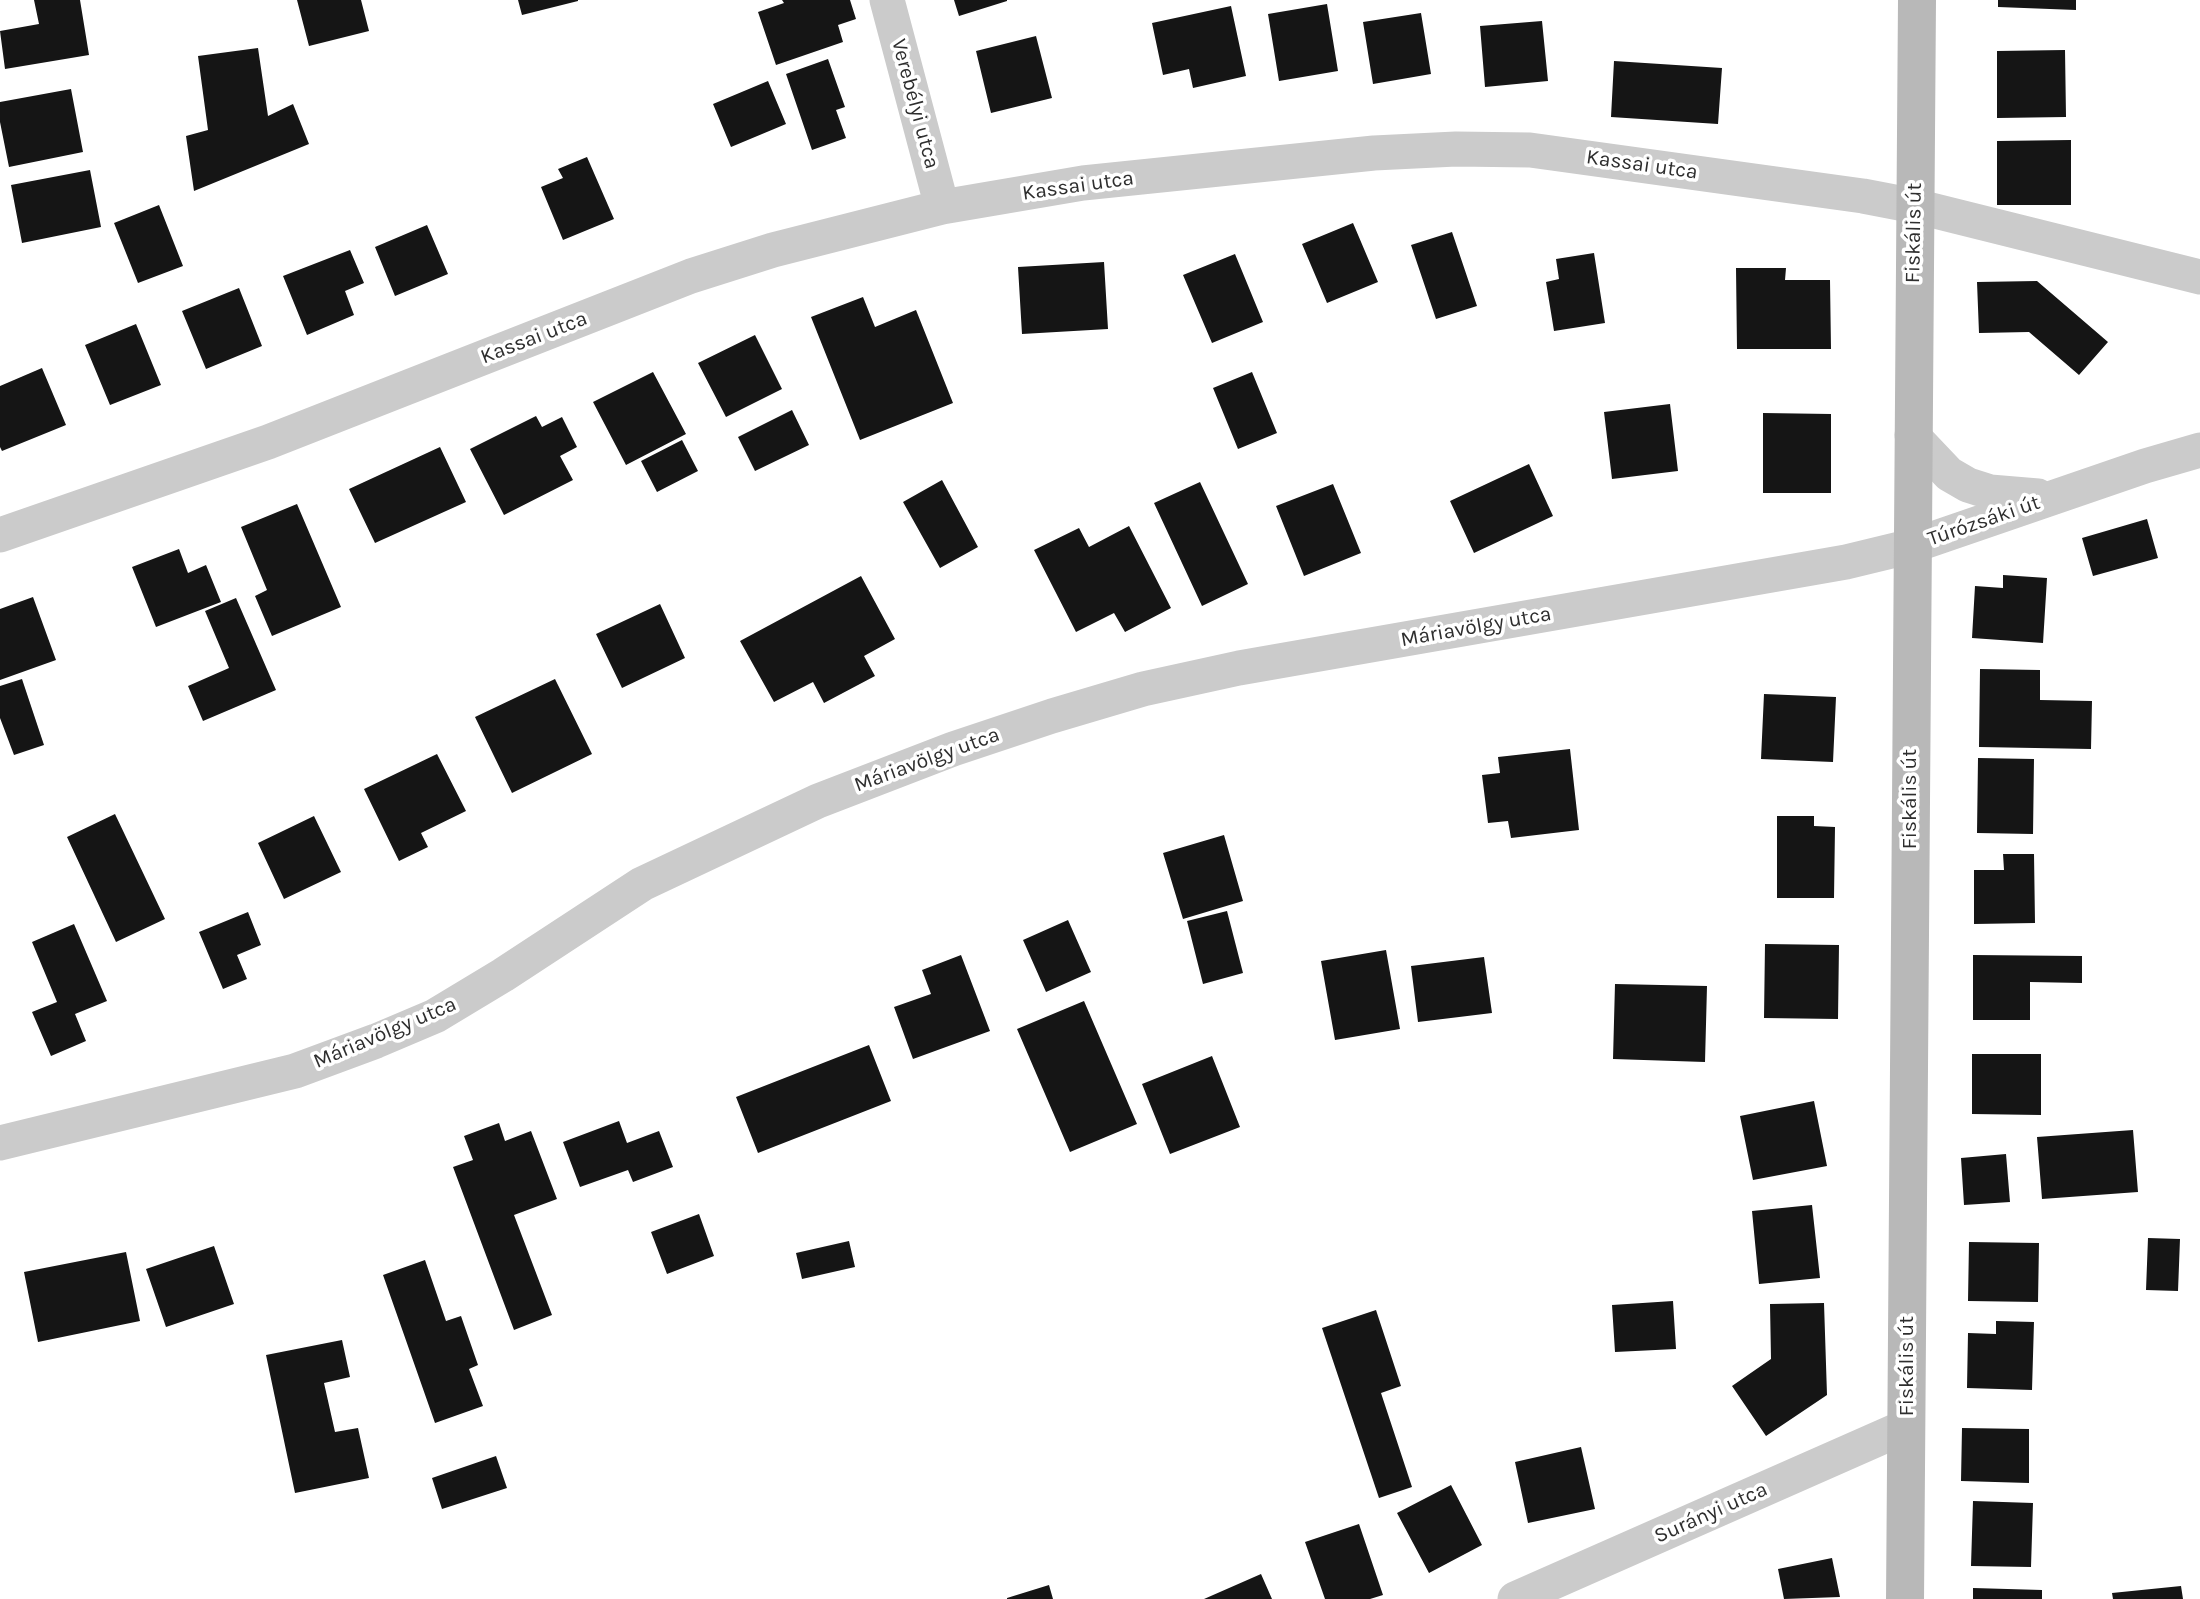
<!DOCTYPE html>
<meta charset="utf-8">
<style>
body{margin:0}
canvas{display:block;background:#fff}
</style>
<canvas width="2200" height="1599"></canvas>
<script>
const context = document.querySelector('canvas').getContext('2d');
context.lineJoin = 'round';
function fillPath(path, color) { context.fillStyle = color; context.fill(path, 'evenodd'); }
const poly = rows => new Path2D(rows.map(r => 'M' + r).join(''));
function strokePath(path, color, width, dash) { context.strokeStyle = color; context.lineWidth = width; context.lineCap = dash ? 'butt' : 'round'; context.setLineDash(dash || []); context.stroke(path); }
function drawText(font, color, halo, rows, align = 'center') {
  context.font = font + ' Karla,sans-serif'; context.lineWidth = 7; context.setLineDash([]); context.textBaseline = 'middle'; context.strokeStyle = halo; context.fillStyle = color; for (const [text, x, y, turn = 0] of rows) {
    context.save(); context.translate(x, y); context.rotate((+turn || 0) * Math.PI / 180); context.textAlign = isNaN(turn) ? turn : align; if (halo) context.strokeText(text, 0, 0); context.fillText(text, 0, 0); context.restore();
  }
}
fillPath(poly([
 [34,0,80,0,89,55,5,69,0,31,39,24],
 [297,0,361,0,369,31,309,46],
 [518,0,578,0,578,1,522,15],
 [782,0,850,0,856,19,838,25,843,42,776,65,758,12,784,3],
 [954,0,1007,0,1007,1,959,16],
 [1998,0,2076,0,2076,10,1998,7],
 [1327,4,1338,71,1279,81,1268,14],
 [1231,6,1246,76,1193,88,1189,69,1163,75,1152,23],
 [1421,13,1431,74,1373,84,1363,22],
 [1542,21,1548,81,1485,87,1480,26],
 [1036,36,1052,98,991,113,976,51],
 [258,48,268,116,293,104,309,144,194,191,186,136,208,130,198,56],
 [2065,50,2066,117,1997,118,1997,51],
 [828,59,845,107,836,110,846,138,812,150,786,74],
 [1614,61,1722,68,1718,124,1611,117],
 [768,81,786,124,731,147,713,104],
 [71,89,83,152,9,167,0,122,0,102],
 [2071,140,2071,205,1997,205,1997,141],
 [587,157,614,219,563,240,541,187,563,178,558,169],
 [90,170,101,227,22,243,11,185],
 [159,205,183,266,138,283,114,223],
 [1353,223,1378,282,1327,303,1302,244],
 [427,225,448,274,395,296,375,247],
 [1452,232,1477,306,1436,319,1411,245],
 [350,250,364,283,345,291,354,315,307,335,283,276],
 [1594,253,1605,323,1554,331,1546,282,1559,279,1556,259],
 [1235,254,1263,322,1212,343,1183,275],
 [1104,262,1108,329,1022,334,1018,267],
 [1736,268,1786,268,1785,280,1830,280,1831,349,1737,349],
 [2037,281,2108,342,2079,375,2029,332,1979,333,1977,282],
 [239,288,262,346,206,369,182,311],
 [863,297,875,327,916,310,953,403,860,440,811,317],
 [136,324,161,385,110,405,85,345],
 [755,335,782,389,726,417,698,363],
 [42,368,66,425,2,451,0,447,0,386],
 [653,372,686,434,626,465,593,402],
 [1252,372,1277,433,1238,449,1213,388],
 [1670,404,1678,471,1612,479,1604,412],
 [792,410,809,445,755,471,738,437],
 [1763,413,1831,414,1831,493,1763,493],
 [536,416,542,427,562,417,577,447,560,456,573,480,504,515,470,449],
 [682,440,698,471,657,492,641,461],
 [440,447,466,502,375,543,349,489],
 [1529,464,1553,516,1474,553,1450,501],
 [942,480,978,547,940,568,903,502],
 [1200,482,1248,584,1202,606,1154,503],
 [1333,484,1361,553,1304,576,1276,506],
 [297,504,341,607,272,636,255,596,267,590,241,527],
 [2147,519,2158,558,2093,576,2082,538],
 [1129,526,1171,608,1125,632,1114,613,1076,632,1034,550,1079,528,1089,547],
 [179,549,188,573,206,565,221,602,156,627,132,567],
 [2003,575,2047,578,2043,643,1972,638,1975,586,2003,588],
 [861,576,895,639,864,656,875,676,824,703,813,682,774,702,740,641],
 [33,597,56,660,0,680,0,609],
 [236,598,276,690,203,721,188,686,229,668,205,611],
 [660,604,685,658,622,688,596,634],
 [1980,669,2040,670,2040,700,2092,701,2091,749,1979,747],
 [22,679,44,745,14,755,0,718,0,686],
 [555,679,592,754,512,793,475,717],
 [1764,694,1836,697,1833,762,1761,759],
 [1570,749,1579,830,1511,838,1508,821,1488,823,1482,775,1500,773,1498,757],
 [437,754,466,811,421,833,428,847,399,861,364,789],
 [1978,758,2034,759,2033,834,1977,833],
 [115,814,165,919,116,942,67,837],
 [314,816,341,872,284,899,258,843],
 [1777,816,1814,816,1814,826,1835,827,1834,898,1777,898],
 [1224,835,1243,901,1183,919,1163,853],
 [2003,854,2034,854,2035,923,1974,924,1974,870,2004,870],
 [1227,911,1243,973,1203,984,1187,921],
 [248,912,261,945,237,955,247,979,223,989,199,932],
 [1068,920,1091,972,1046,992,1023,940],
 [74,924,107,1001,75,1014,86,1041,51,1056,32,1012,57,1002,32,942],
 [1765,944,1839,945,1838,1019,1764,1018],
 [1386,950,1400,1029,1335,1040,1321,961],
 [961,955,990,1031,913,1059,894,1007,931,994,922,970],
 [1973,955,2082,956,2082,983,2030,982,2030,1020,1973,1020],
 [1484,957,1492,1013,1418,1022,1411,966],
 [1615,984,1707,986,1705,1062,1613,1059],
 [1084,1001,1137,1124,1070,1152,1017,1029],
 [869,1045,891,1101,758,1153,736,1097],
 [1972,1054,2041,1054,2041,1115,1972,1114],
 [1212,1056,1240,1127,1170,1154,1142,1084],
 [1814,1101,1827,1166,1753,1180,1740,1116],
 [619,1121,627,1143,659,1131,673,1167,633,1182,628,1170,580,1187,563,1142],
 [499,1123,505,1141,531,1131,557,1199,514,1215,552,1315,514,1330,453,1167,473,1160,464,1136],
 [2133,1130,2138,1192,2042,1199,2037,1137],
 [2006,1154,2010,1202,1964,1205,1961,1158],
 [1812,1205,1820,1278,1759,1284,1752,1211],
 [699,1214,714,1256,667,1274,651,1232],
 [2148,1238,2180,1239,2178,1291,2146,1290],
 [849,1241,855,1267,802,1279,796,1253],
 [1969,1242,2039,1243,2038,1302,1968,1301],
 [214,1246,234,1304,166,1327,146,1269],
 [126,1252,140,1321,38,1342,24,1272],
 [425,1260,446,1321,461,1316,478,1365,469,1369,483,1406,435,1423,383,1275],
 [1673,1301,1676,1349,1615,1352,1612,1305],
 [1824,1303,1827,1395,1766,1436,1732,1386,1771,1359,1770,1304],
 [1376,1310,1401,1386,1381,1393,1412,1487,1379,1498,1322,1328],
 [1996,1321,2034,1322,2032,1390,1967,1388,1968,1333,1996,1334],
 [342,1340,350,1377,324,1383,335,1432,358,1428,369,1478,295,1493,266,1355],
 [1962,1428,2029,1429,2029,1483,1961,1481],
 [1581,1447,1595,1509,1528,1523,1515,1462],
 [496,1456,507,1488,442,1509,432,1478],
 [1451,1485,1482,1545,1429,1573,1397,1513],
 [1973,1501,2033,1503,2031,1567,1971,1566],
 [1359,1524,1383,1595,1370,1599,1325,1599,1305,1542],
 [1832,1558,1840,1597,1784,1599,1778,1569],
 [1261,1574,1272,1599,1204,1599],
 [1049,1585,1053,1599,1007,1599,1007,1598],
 [2181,1586,2183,1599,2113,1599,2112,1593],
 [1973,1588,2042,1590,2042,1599,1973,1599]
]), '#151515');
strokePath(poly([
 [887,0,942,207],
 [1912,435,1949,474,1968,485,1990,492,2038,496],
 [0,535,268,442,691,276,773,250,942,207,1083,183,1374,153,1456,149,1530,150,1863,196,1915,206,2200,277],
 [0,1143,295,1071,376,1041,435,1016,503,975,642,884,818,801,953,749,1052,716,1143,689,1239,668,1846,562,1912,546,2145,466,2200,450],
 [1515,1599,1907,1426]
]), '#cbcbcb', 35);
strokePath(poly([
 [1905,1599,1917,0]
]), '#b8b8b8', 38);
drawText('21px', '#2e2e2e', '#fff', [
 ["Verebélyi utca",915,104,75],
 ["Kassai utca",1642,165,8],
 ["Kassai utca",1078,186,-8],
 ["Fiskális út",1914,233,-89],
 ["Kassai utca",534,338,-21],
 ["Túrózsáki út",1984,521,-19],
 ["Máriavölgy utca",1476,627,-10],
 ["Máriavölgy utca",927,760,-20],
 ["Fiskális út",1910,799,-90],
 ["Máriavölgy utca",385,1033,-23],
 ["Fiskális út",1907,1366,-90],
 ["Surányi utca",1711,1513,-24]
]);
</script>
